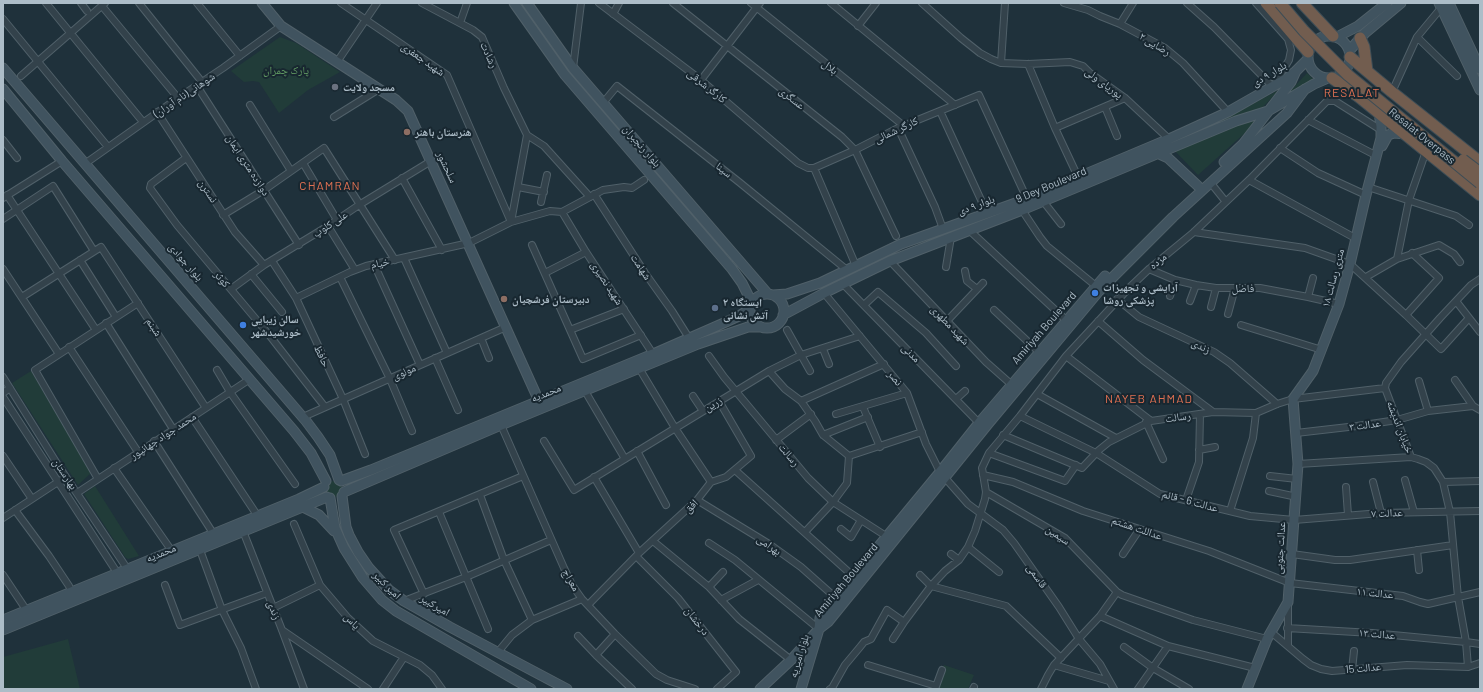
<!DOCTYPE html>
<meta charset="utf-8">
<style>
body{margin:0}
#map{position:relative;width:1483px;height:692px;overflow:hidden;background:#1f313b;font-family:Barlow,sans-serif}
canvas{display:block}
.frame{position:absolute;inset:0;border:4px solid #adbdc8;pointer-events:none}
</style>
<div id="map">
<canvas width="1483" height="692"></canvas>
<div class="frame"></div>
</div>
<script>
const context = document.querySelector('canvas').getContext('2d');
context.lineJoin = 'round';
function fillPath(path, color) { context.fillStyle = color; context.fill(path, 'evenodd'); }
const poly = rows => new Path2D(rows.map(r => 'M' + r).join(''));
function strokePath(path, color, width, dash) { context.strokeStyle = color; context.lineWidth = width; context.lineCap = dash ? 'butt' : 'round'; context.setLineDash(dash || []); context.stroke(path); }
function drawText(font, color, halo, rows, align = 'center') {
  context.font = font + ' Barlow,"Noto Naskh Arabic",sans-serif'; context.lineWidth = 4; context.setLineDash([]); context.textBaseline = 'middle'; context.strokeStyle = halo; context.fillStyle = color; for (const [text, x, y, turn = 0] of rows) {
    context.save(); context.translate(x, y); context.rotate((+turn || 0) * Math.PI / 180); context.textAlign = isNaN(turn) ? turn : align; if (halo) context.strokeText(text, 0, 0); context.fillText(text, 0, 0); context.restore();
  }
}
fillPath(poly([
 [280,37,296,43,340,72,308,90,279,113,259,82,253,81,244,82,231,71],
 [1307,73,1313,79,1282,100],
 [1279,90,1261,109,1214,124],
 [1252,116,1257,119,1256,123,1198,175,1175,151,1228,130],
 [31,371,91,473,78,485,12,383],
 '326 489a8 8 0 1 1 16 0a8 8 0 1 1-16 0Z',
 [95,486,112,513,139,556,128,559,125,557,84,494],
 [68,639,80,689,3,689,3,657],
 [944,665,974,675,968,689,935,689]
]), '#213c39');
const street = poly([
 [46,3,143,122],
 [81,3,87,11],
 [139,3,202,82],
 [197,3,240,56],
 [341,3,447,75,511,222,550,211,562,212,603,190,624,187,632,188,644,180],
 [422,3,473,30,482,37,504,88,527,135],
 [599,3,701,80,798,163,808,168,814,168,855,150,898,128,979,95,1027,199],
 [673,3,842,137,855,150,896,236],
 [751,3,904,126],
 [831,3,955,105],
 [922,3,961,38,980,53,991,59,1001,63,1028,64,1070,62,1083,66,1090,73,1125,98,1169,139],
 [1064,3,1088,10,1100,16,1120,24,1165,48,1183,63,1228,112],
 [1187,3,1214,27,1273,87,1289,60,1291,50,1288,39,1256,3],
 [102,6,178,98],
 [613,14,619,3],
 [3,19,108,147],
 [460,23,467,3],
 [1120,24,1133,3],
 [858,26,876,3],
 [1417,37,1457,76],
 [337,62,377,3],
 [1001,63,1005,3],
 [1028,64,1055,128,1078,177],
 [573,68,581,3],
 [21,76,105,3],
 [701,80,760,3],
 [197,86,299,245],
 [1392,92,1417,37,1441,8],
 [603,103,617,86,739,182,847,270],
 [250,105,291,171],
 [1105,107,1117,136],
 [940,111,987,213],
 [157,112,235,232,264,265],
 [334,117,379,89],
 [1308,120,1377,156],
 [898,128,935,207,943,229],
 [1055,128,1125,98],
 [527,135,544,146,590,197],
 [3,140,17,158],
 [1280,148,1318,173,1366,195],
 [186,158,151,184,150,188,177,225,270,336,325,407],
 [86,163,178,98,223,68,281,26],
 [303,163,337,220],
 [814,168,856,266],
 [402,178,442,250],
 [1249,180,1355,238],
 [1210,182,1226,202],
 [518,187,544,192],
 [1368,187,1456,216,1469,225],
 [594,194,645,273,672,311,689,338],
 [7,195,96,330],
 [3,198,62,161],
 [1043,201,1061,224],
 [541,202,547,175],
 [1022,210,1040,237,1047,246,1096,286],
 [562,212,586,252,653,354],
 [223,215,264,190,324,148,395,260],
 [3,219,53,186,94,251],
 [328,226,355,270],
 [969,230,1066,320],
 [1194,232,1305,248,1350,264,1406,315,1441,349,1469,318],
 [532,245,583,359,641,335],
 [404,258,447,353],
 [1397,259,1409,200,1426,151],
 [80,260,116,317],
 [272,261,296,298,343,399,365,454],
 [890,261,986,362,1012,385],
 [374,264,420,365],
 [946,267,951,237],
 [3,269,59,354],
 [1149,269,1175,280,1196,285,1216,288,1260,288,1308,297,1339,304],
 [965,271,967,281,977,289],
 [545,273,586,252],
 [251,274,282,312],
 [340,277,390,379,412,431],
 [1366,277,1397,259,1439,245,1454,254,1460,262],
 [843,284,979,423],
 [231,289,264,265,328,226,359,205,431,161],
 [824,293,907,393,926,444,940,472,968,504,1003,530,1014,543,1059,607,1079,639,1100,664,1114,689],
 [1170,296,1175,280],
 [22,297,101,247,206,408],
 [1308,297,1313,278],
 [296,298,350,272,366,266,469,243,511,222,527,135],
 [1117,299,1139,317,1214,352,1230,363,1277,404],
 [1190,301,1196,285],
 [1456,301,1480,332],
 [864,305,878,292,926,333,956,366],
 [1211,307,1216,288],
 [994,310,1039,352],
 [1228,314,1235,288],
 [1406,315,1439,278,1412,253],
 [947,321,983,283],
 [1098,321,1143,360,1213,412],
 [106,323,173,429],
 [1241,325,1322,350],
 [570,330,624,309],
 [787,330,810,371],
 [481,338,489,358],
 [69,347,138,452],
 [823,349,829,364],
 [709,356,724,377,808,478,833,502,886,536],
 [1066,356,1151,421],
 [435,358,458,410],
 [639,368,675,428,711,482],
 [217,370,230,392,295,484],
 [769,371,785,389,801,401,815,421,823,435,849,456],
 [3,377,58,465,128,570],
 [1455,380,1473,406],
 [1419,381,1428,411],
 [585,391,625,459],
 [3,393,10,388],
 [1037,394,1116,438],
 [693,396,703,411],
 [3,397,118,574],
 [956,399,965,391],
 [801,401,884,364],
 [863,407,880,447],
 [836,414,907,393],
 [1020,416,1096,453,1160,494,1250,516,1294,520,1381,513,1480,511],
 [192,417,255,512],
 [303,417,506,327],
 [1146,422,1163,459],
 [501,425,564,568,572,585,582,599,615,634,656,674,667,680,695,689],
 [1296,433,1357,426,1397,420,1428,411,1473,406,1480,410],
 [823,435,868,417],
 [1003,435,1082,468,1099,450,1109,442,1151,421,1213,412,1256,413,1277,404,1293,399,1385,388],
 [776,440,811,414],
 [154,441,211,530],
 [544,441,574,490,769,371,801,355,860,336],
 [1199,450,1215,447],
 [637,451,666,505],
 [989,453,1065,481,1076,465],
 [3,456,32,499],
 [849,456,922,432],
 [1411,457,1385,388,1386,383,1401,362,1440,318,1471,285,1480,279],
 [1298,464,1411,457,1418,459,1426,462,1434,468,1443,482,1450,512,1458,597,1466,642,1468,667],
 [114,468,169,547],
 [735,470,853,576],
 [983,475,1013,482,1083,511,1209,551,1290,583,1403,596,1420,602,1428,604,1480,592],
 [1270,476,1297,479],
 [594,477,639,553],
 [98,479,35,370,138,303],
 [1405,480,1414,512],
 [1373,482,1381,513],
 [1443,482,1480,481],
 [1346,487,1348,515],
 [1269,491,1297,497],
 [986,492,1065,538,1117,592,1122,595,1193,620,1267,639],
 [77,493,250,379],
 [480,495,504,560,532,620],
 [697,500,769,544,801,567,836,598],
 [1186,500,1199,462,1200,414],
 [15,510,49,556,69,586,72,593],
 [1230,511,1253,438,1256,413],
 [439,512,488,629],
 [3,518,61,480],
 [294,524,320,585,348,618,373,641,420,665,432,675,442,689],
 [841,529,851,537,861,520],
 [243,531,282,630,304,689],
 [805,532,833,502,847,483,849,456],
 [653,541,709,587,739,619,791,660],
 [709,543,735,560,819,629],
 [968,547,999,572],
 [200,550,222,610,241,648,256,689],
 [1417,550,1419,570],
 [951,554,959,560],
 [1123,554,1139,530],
 [1292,554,1335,560,1350,560,1453,545],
 [636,556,678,598,736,672,717,689],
 [3,575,27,611],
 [920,575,931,586,1006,606,1061,658],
 [165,585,180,625,267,593],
 [709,587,723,572],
 [424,594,394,530,523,476],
 [721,600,758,580],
 [404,601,466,577,551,540],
 [588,605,639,553,697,500,711,482,726,477,751,456,719,401],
 [273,608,320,585],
 [1100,616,1168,646,1255,668],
 [1287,628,1372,633,1466,642,1480,644],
 [282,630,368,689],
 [1271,632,1303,659,1311,665,1321,669,1332,671,1407,665,1468,667,1480,663],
 [615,634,596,655,632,689],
 [578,636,596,655],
 [893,639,904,622,931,586,945,571,959,560,968,547,975,531,985,499,986,492,982,468,989,453,1020,416,1066,356,1129,288,1149,269,1194,232,1249,180,1327,101,1335,101,1381,130],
 [1288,645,1288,605],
 [1124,647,1153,668,1189,689],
 [498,652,512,635,532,620,582,599],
 [868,665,936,686],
 [1054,665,1109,681],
 [1352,670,1354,651],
 [383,689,404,657],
 [830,689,832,688,845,665,860,647,864,642,871,639,887,610,904,622],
 [935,689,942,670],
 [973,689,974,687],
 [1041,689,1048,675,1054,665,1100,616,1117,592],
 [1138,689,1168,646]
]);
const secondary = poly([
 [262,3,281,26,396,100,408,111,539,401],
 [514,3,565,75,732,269,742,283,752,303],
 [527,3,573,68,768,294],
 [1439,3,1480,90],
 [1449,3,1480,69],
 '1308 57a21 21 0 1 1 42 0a21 21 0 1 1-42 0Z',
 [1337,37,1358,26,1387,3],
 [1349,51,1365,33,1401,3],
 [3,68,306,421,318,437,330,455,339,480],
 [3,89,62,161,294,431,311,453,326,481],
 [1382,146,1388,135,1394,133,1406,134],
 [1157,153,1168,158,1198,186],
 [1224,162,1243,144,1291,82,1296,71],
 '750 311a17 17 0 1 1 34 0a17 17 0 1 1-34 0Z',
 [773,295,787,294,820,283,901,244,1024,200,1169,139,1228,112,1286,79,1296,71,1308,59],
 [783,315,824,293,890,261,1022,210,1236,121,1268,111,1314,84,1328,78],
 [341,481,371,470,653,354,726,322,739,316,750,309],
 [344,492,501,425,698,344,748,327,761,327],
 [342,496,346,527,349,535,358,552,369,568,389,590,404,601,450,627,567,689],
 [330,498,335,528,344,548,363,578,382,600,396,611,531,689],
 [303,507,319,515,334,531],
 [3,620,299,499,324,487],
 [3,630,327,497],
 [760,689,791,660,819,629,828,622,988,424,1099,291,1173,217,1287,113,1305,89],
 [801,689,819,629,820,618,836,598,940,472,979,423,1105,276],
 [1247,689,1267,639,1288,602,1298,464,1293,399,1313,371,1339,304,1350,264,1366,195,1381,138,1381,126,1379,113]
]);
const highway = poly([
 [1266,3,1308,52],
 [1302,3,1333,36],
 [1360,38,1364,47,1367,71],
 [1350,57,1392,92,1480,162],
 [1332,78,1359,97,1480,195]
]);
strokePath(street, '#506069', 8);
strokePath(secondary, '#506069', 11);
strokePath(highway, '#3d4d56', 13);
strokePath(street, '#33424b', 6);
strokePath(secondary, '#40535f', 9);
strokePath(highway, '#725d4f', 11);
const highwayBridge = poly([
 [1280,3,1304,31,1348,75,1480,183],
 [1463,160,1480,173]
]);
strokePath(highwayBridge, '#3d4d56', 13, []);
strokePath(highwayBridge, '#725d4f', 11);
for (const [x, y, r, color] of [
 [335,87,4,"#6b7280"],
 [407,132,4,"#8d6e63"],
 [1095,293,4,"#3f7fe0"],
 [504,299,4,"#8d6e63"],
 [715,308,4,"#5c6f8a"],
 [243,325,4,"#3f7fe0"]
]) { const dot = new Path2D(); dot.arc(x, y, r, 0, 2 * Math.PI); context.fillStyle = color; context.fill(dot); strokePath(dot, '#182730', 1.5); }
drawText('11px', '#adbdc8', '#182730', [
 ["رضایی ۲",1155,44,31],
 ["رشادت",489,55,66],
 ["شهید جعفری",423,59,35],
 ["بلال",830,67,39],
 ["بلوار ۹ دی",1269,74,-31],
 ["پوریای ولی",1104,83,37],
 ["کارگر شرقی",707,86,39],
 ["شوهانی(نام آوران)",184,95,-34],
 ["عسگری",792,98,38],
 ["کارگر شمالی",896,130,-25],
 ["Resalat Overpass",1422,136,39],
 ["بلوار رنجبران",642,146,49],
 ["دوازده متری ایمان",248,165,57],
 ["سلحشور",447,167,65],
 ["سینا",724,170,38],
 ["9 Dey Boulevard",1051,185,-23],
 ["نسترن",208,191,57],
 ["بلوار ۹ دی",976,205,-20],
 ["علی کلوپ",330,224,-33],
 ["مژده",1158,261,-39],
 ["بلوار جوادی",186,262,49],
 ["خیام",380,263,-12],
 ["شهامت",641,267,57],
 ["۱۸ متری رسالت",1333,278,-75],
 ["کوثر",222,279,50],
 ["شهید نصیری",607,283,57],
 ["فاضل",1243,288],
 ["شهید مطهری",950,325,46],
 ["شبنم",154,327,57],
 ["Amiriyah Boulevard",1044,328,-49],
 ["زندی",1201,346,27],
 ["مدنی",911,353,45],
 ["حافظ",322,356,65],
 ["مولوی",404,372,-24],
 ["نصر",895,378,50],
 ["محمدیه",546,393,-22],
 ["زرین",713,404,-31],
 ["رسالت",1178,417,-8],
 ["عدالت ۳",1365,425,-8],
 ["خیابان اندیشه",1400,427,69],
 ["محمد جواد جهانپور",163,436,-33],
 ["رسالت",789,455,50],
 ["بهارستان",65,474,56],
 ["عدالت 6 - قائم",1190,501,15],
 ["افق",691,506,-45],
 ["عدالت ۷",1387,513,-2],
 ["عداللت هشتم",1137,528,19],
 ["سیمین",1058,535,34],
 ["بهرامی",769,545,35],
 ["عدالت جنوبی",1280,548,-86],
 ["محمدیه",161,553,-22],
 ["قاسمی",1037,576,55],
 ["معراج",571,580,60],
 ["Amiriyah Boulevard",846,580,-50],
 ["امیر کبیر",387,585,45],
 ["عدالت ۱۱",1375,593,6],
 ["امیرکبیر",435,605,30],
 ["زندی",274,610,68],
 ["یاس",352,621,45],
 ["درخشان",697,621,52],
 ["عدالت ۱۳",1377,634,5],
 ["بلوار امیریه",799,656,-73],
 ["عدالت 15",1363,668,-5]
]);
drawText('11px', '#629b63', '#182730', [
 ["پارک چمران",286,70]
]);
drawText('bold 11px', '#adbdc8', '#182730', [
 ["مسجد ولایت",343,87],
 ["هنرستان باهنر",415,132],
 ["آرایشی و تجهیزات",1103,287],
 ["پزشکی روشا",1103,300],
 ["دبیرستان فرشچیان",512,299],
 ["ایستگاه ۲",723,302],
 ["آتش نشانی",723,315],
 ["سالن زیبایی",251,319],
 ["خورشیدشهر",251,332]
], 'left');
context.letterSpacing = '1px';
drawText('12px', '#df7052', '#182730', [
 ["RESALAT",1352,93],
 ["CHAMRAN",330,186],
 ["NAYEB AHMAD",1149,399]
]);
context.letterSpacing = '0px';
</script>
